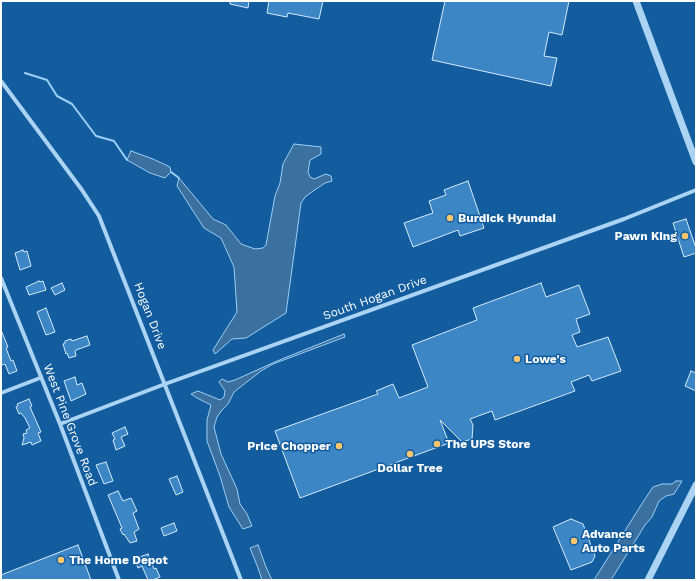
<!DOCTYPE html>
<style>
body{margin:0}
#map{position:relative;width:697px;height:581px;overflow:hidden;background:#135d9f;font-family:"Work Sans",sans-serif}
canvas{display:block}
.frame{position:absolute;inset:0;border:2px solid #fff;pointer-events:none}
</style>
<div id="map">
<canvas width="697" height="581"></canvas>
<div class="frame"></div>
</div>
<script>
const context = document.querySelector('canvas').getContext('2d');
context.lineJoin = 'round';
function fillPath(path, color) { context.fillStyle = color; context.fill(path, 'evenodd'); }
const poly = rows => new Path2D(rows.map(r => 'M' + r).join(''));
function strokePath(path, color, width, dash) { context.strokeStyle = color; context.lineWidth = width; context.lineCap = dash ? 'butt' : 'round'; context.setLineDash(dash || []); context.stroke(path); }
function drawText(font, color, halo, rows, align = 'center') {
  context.font = font + ' "Work Sans",sans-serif'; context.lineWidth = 3; context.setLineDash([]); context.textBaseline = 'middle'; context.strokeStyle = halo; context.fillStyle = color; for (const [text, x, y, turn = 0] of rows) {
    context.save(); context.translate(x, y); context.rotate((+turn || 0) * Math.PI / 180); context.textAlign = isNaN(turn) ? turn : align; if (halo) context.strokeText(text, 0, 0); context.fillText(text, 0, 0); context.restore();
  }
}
const water = poly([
 [294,144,321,147,321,154,310,160,308,172,310,177,314,179,326,174,331,176,332,181,325,183,306,196,301,203,286,313,246,338,232,339,215,354,213,350,237,312,234,267,221,238,204,228,177,186,179,178,213,219,226,225,241,244,255,249,263,248,266,245,275,196,280,183,283,164,294,144],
 [131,151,153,159,170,167,171,172,165,178,150,173,127,160,131,151],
 [344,334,345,337,273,364,261,371,234,392,228,404,222,410,217,417,214,427,221,454,237,489,240,504,247,514,252,526,243,529,229,507,220,476,207,441,207,420,211,405,197,398,191,394,198,391,220,400,224,397,225,391,219,382,222,379,228,382,235,380,277,361,344,334],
 [676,481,682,481,674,494,666,496,659,501,652,517,645,525,611,580,594,580,643,502,653,487,662,484,672,484,676,481],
 [258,545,266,567,272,580,262,580,258,568,250,548,258,545]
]);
fillPath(water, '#3b709f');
strokePath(water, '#9ccff7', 1);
strokePath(poly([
 [25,73,47,80,57,96,72,104,96,136,114,141,127,160],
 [171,172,179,178]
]), '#9ccff7', 2);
const building = poly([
 [230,1,249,1,248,8,230,4,230,1],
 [269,1,323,1,319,19,288,13,287,17,267,13,269,1],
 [445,1,569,1,562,35,549,32,544,56,557,58,551,86,432,60,445,1],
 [468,181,484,228,460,236,458,230,413,247,404,223,433,213,429,201,446,195,444,190,468,181],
 [686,219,696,248,696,253,684,257,673,223,686,219],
 [23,250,24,252,27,251,31,266,20,270,15,253,23,250],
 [39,281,40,282,43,281,46,290,29,295,26,287,39,281],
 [62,283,65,290,55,295,51,288,62,283],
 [541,283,546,297,579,285,590,314,576,319,580,332,572,335,577,347,608,337,621,371,592,381,589,375,571,382,575,391,495,420,492,411,470,419,473,425,472,439,462,442,440,420,449,443,300,498,275,431,378,394,376,391,393,384,399,398,428,387,412,345,477,320,473,308,541,283],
 [46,308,55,332,46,335,37,312,46,308],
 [1,330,8,347,6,348,11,361,13,360,17,371,9,374,5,364,1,365,1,330],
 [87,336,90,345,76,350,75,351,76,356,69,358,67,353,66,354,63,344,65,343,65,341,71,339,72,341,87,336],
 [691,371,696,373,696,391,685,386,691,371],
 [75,377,77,385,82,383,86,394,71,401,64,381,75,377],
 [29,399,32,406,30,407,41,432,38,433,41,441,32,445,31,442,22,445,24,438,23,434,27,433,26,430,30,428,25,418,21,413,19,414,16,407,18,406,17,404,29,399],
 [125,427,128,434,121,437,125,446,116,450,113,440,115,439,112,433,125,427],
 [106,462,113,481,104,484,96,465,106,462],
 [177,476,183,492,176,495,169,479,177,476],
 [118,491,123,501,131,498,137,511,133,513,139,529,134,532,137,541,130,543,124,534,123,535,120,529,122,528,108,495,118,491],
 [571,519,583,524,595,556,592,562,571,570,553,527,571,519],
 [174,523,177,531,164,536,161,528,174,523],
 [78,545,91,580,1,580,1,575,78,545],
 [148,554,154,569,156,568,160,577,153,580,148,580,142,566,138,568,134,559,148,554]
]);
fillPath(building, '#3c86c6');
strokePath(building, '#d3eafe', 1);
strokePath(poly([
 [1,81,82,190,99,216,241,580],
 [1,278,60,424,119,580],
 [1,393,40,378],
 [60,424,165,384,624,219,696,190]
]), '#aad3f4', 4);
strokePath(poly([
 [636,1,696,162],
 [648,580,696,485]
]), '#aad3f4', 7);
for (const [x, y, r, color] of [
 [450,218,4,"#ffc76d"],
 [685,236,4,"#ffc76d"],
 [517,359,4,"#ffc76d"],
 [437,444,4,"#ffc76d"],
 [339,446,4,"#ffc76d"],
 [410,454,4,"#ffc76d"],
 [574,541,4,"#ffc76d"],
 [61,560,4,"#ffc76d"]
]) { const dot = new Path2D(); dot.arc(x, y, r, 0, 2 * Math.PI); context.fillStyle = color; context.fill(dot); strokePath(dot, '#135d9f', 1.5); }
drawText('bold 12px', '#fff', '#135d9f', [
 ["Burdick Hyundai",458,218],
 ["Pawn King",677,236,"right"],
 ["Lowe's",525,359],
 ["The UPS Store",445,444],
 ["Price Chopper",331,446,"right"],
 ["Dollar Tree",410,468,"center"],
 ["Advance",582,534],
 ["Auto Parts",582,548],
 ["The Home Depot",69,560]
], 'left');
drawText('12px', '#fff', '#135d9f', [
 ["South Hogan Drive",375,298,-20],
 ["Hogan Drive",150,316,69],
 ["West Pine Grove Road",70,425,69]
]);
</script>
